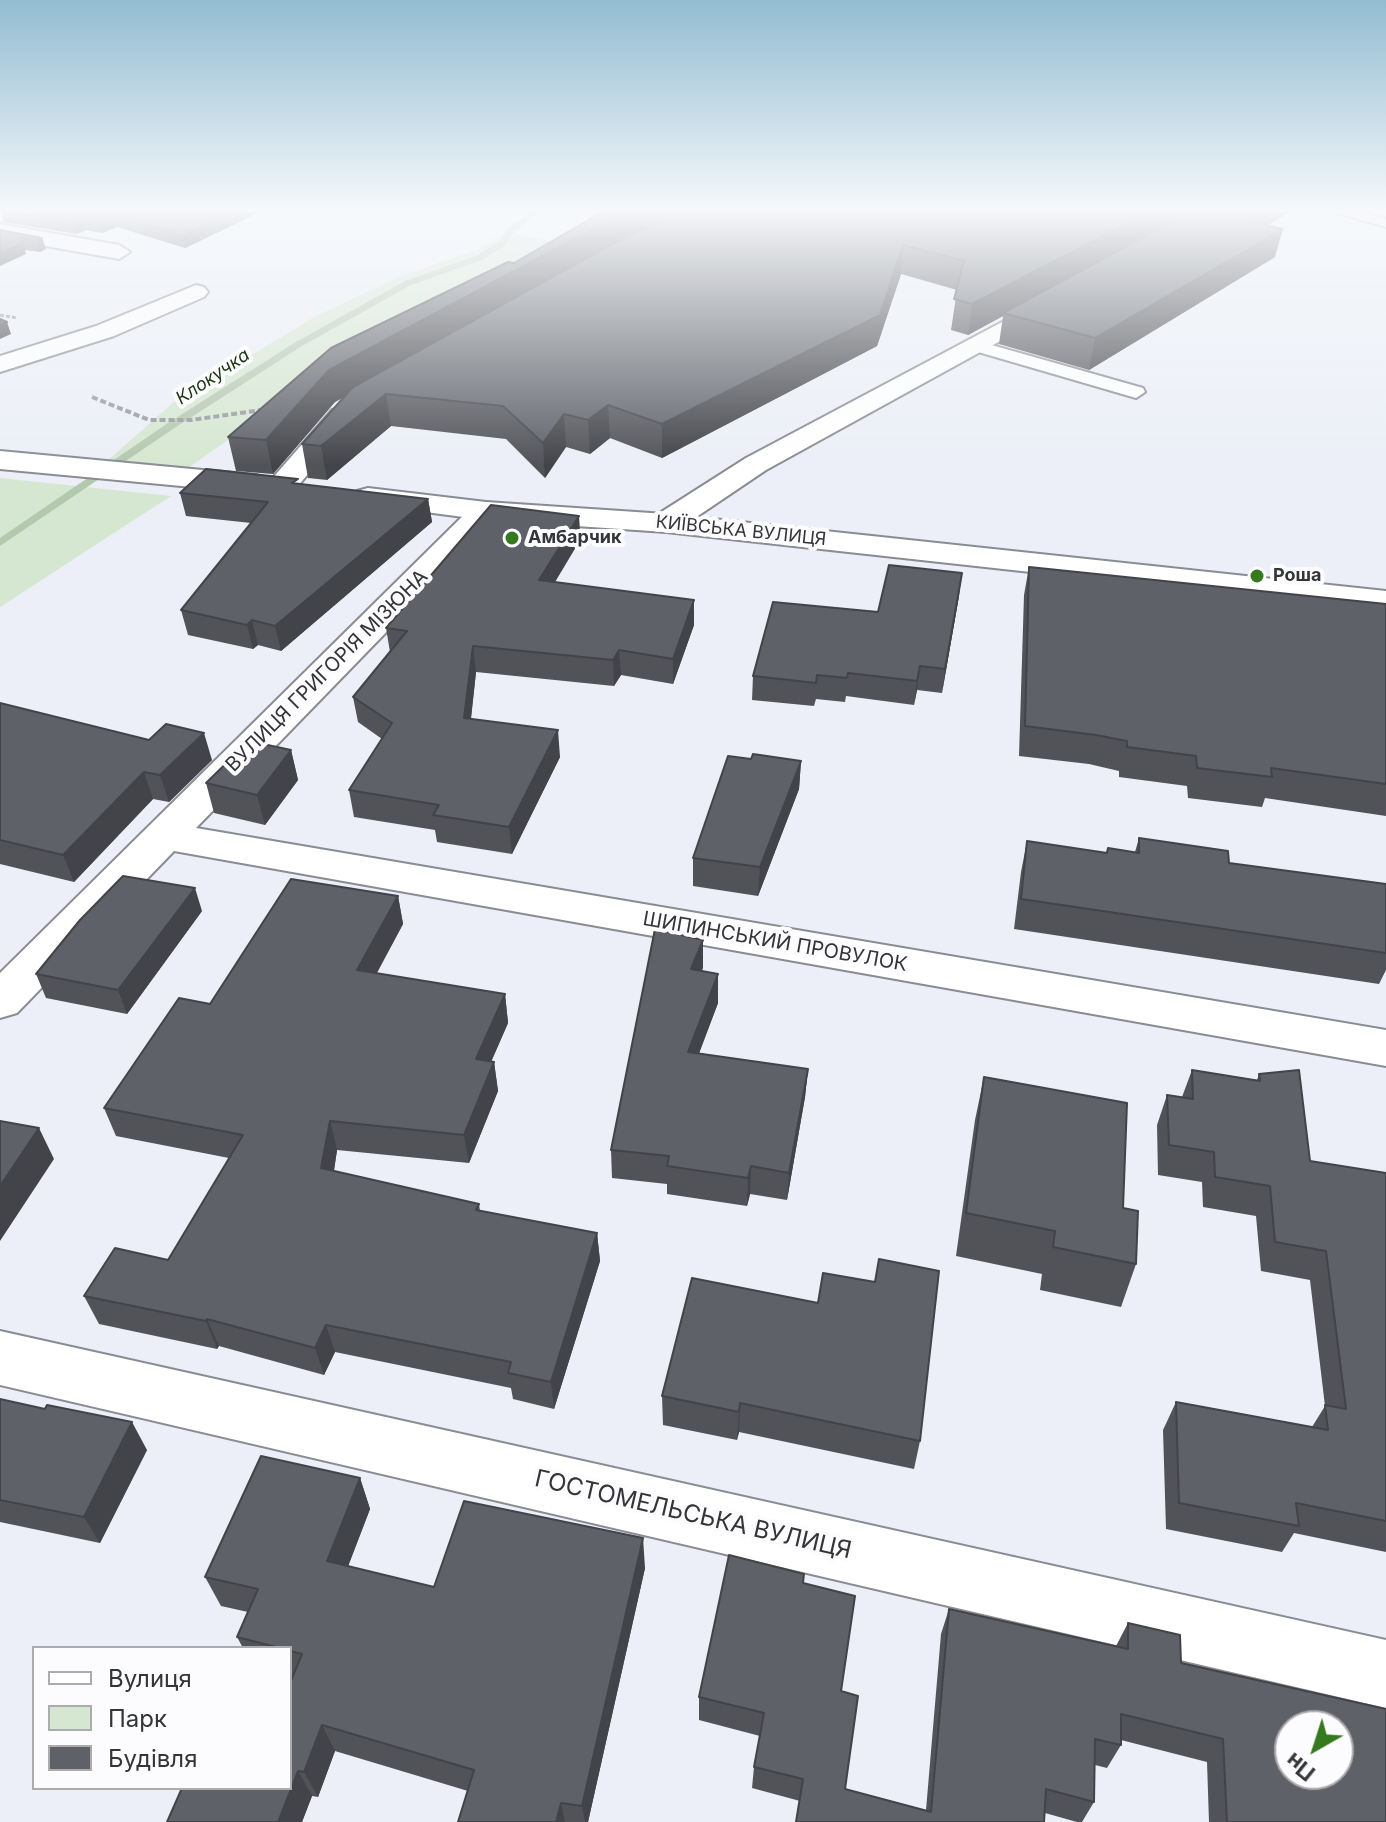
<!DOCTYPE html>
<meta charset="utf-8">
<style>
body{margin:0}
#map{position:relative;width:1386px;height:1822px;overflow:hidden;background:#eceff7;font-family:Inter,sans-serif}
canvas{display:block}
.legend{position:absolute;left:32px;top:1646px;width:260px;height:144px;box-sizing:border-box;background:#fcfcfe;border:2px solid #acacaf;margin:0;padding:10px 14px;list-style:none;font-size:24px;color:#343538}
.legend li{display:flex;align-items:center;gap:16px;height:40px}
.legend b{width:40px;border:2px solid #acacaf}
.north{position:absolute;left:1274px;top:1710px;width:80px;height:80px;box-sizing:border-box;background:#fcfcfe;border:2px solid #acacaf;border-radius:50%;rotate:219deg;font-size:22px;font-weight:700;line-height:32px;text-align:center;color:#343538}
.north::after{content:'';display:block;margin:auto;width:28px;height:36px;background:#357b1d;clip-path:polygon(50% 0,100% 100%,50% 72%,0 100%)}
</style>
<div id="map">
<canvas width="1386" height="1822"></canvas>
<ul class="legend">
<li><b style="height:10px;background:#fff"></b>Вулиця</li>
<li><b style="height:22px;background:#d6e7d1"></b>Парк</li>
<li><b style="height:22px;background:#5e6168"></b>Будівля</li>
</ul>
<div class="north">Пн</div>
</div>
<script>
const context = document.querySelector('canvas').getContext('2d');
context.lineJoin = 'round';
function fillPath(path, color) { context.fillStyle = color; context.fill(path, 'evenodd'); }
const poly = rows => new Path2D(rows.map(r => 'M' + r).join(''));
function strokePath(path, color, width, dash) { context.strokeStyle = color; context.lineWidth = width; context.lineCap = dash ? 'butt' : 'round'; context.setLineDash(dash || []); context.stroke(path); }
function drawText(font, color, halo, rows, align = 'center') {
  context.font = font + ' Inter,sans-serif'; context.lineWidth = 8; context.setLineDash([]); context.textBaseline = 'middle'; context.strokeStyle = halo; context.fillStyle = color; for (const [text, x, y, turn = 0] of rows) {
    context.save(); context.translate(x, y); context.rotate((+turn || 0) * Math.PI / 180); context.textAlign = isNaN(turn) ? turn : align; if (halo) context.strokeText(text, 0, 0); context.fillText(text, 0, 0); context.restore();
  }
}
fillPath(poly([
 [508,232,589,249,302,388,178,475,106,462,175,401,316,316,401,276,476,250],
 [0,478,171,496,0,607]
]), '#d6e7d1');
fillPath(poly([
 [531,211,540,211,514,232,505,246,482,260,411,285,302,346,176,427,0,546,0,538,168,423,296,342,405,281,476,256,499,242,508,228,531,211]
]), '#b4c8ae');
const service = poly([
 [1331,211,1357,211,1386,219,1386,227,1331,211],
 [974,340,1143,388,1145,392,1136,398,968,349,965,345,974,340]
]);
const minor = poly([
 [0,224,119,245,130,252,119,259,0,238,0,224],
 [196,285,204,287,208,292,204,297,114,336,0,372,0,356,96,326,196,285],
 [1053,295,1062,297,1065,302,1062,307,766,470,677,530,666,532,655,530,650,523,655,516,746,458,1053,295],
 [342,408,352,410,356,416,352,422,292,493,281,496,270,493,266,487,270,481,332,410,342,408],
 [486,502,497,504,501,511,497,518,196,828,1386,1030,1386,1066,174,851,17,1013,0,1018,0,973,475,504,486,502],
 [0,1331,1386,1640,1386,1708,0,1385,0,1331]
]);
const tertiary = poly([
 [0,451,256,475,267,478,271,484,267,490,256,493,0,469,0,451],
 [368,488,486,502,666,514,1386,591,1386,611,666,532,486,520,357,503,353,497,357,491,368,488]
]);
strokePath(service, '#8a8c94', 4);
strokePath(minor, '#8a8c94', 4);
strokePath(tertiary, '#8a8c94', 4);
strokePath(poly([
 [0,315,17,318]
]), '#97999f', 3, [4, 2]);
strokePath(poly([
 [92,397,149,420,191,420,262,410]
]), '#97999f', 4, [6, 3]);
fillPath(service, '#fff');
fillPath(minor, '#fff');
fillPath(tertiary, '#fff');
fillPath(poly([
 [1,211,262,211,185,248,117,227,102,233,86,230,77,234,4,222],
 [604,211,1291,211,1268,225,1275,257,1089,370,999,344,1003,316,968,335,951,330,957,290,901,274,877,346,662,458,610,438,590,454,566,447,545,478,506,439,391,426,327,480,308,478,302,444,342,398,335,402,273,474,236,471,228,437,514,263],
 [0,230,42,238,46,249,40,252,25,250,26,254],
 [299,484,428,499,432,522,281,651,258,645,253,649,188,635,181,610,251,523,186,516,180,493],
 [579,516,580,540,555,582,694,600,694,625,673,684,621,675,614,686,476,672,471,719,560,757,512,854,437,842,435,830,354,817,349,790,382,739,358,722,353,697,390,652,386,628],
 [1029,567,1386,604,1386,816,1265,798,1262,807,1188,798,1187,786,1119,777,1119,771,1089,764,1019,756,1024,595],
 [959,596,942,693,917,690,914,705,846,696,845,702,816,699,814,706,752,700,753,676,878,612],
 [0,703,212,760,169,802,153,799,74,882,0,864],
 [291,750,298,780,265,825,214,813,206,783],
 [751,759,801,761,799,789,758,896,693,886,693,858],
 [1139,838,1229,863,1386,884,1386,970,1379,984,1014,929,1021,872,1027,841,1106,853,1108,848,1135,852],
 [398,896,403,924,377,973,505,994,508,1023,491,1062,494,1062,498,1091,469,1163,337,1150,334,1171,479,1204,480,1211,597,1233,600,1261,554,1409,513,1399,511,1388,335,1352,324,1375,219,1346,217,1349,99,1324,84,1296,168,1260,229,1158,116,1136,104,1108,210,1004],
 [202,911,127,1014,46,998,36,974],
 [703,968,701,971,718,974,718,1003,699,1053,808,1069,805,1097,787,1200,750,1194,747,1206,667,1194,667,1184,612,1178,611,1150],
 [1192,1070,1257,1080,1259,1074,1310,1161,1386,1173,1386,1552,1294,1533,1282,1552,1166,1529,1163,1430,1176,1402,1312,1427,1325,1406,1310,1280,1261,1271,1256,1216,1203,1207,1202,1182,1158,1175,1157,1125,1167,1095,1182,1097],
 [984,1077,1123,1208,1136,1264,1121,1307,1040,1290,1042,1274,956,1256,975,1120],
 [692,1278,920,1441,914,1469,739,1432,737,1440,663,1425,662,1396],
 [0,1399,147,1450,100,1543,0,1522],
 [360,1478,370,1509,348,1566,434,1587,645,1568,588,1822,458,1822,468,1791,335,1751,318,1797,312,1796,302,1822,167,1822,290,1788,293,1675,290,1675,290,1648,243,1648,237,1637,248,1612,221,1606,205,1577],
 [803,1583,841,1691,845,1789,926,1810,941,1634,949,1609,1116,1646,1128,1623,1181,1663,1386,1822,1209,1822,1207,1762,1121,1740,1121,1745,1107,1768,1095,1765,1094,1802,1082,1822,1077,1822,1045,1813,1044,1822,800,1801,752,1788,754,1767,760,1736,699,1720,699,1697]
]), '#515359');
fillPath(poly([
 [236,211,262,211,185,248,183,236],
 [633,211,680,211,335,402,273,474,266,440,329,370,606,222],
 [1151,211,1197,211,1003,313,1003,316,968,335,972,304],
 [1251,211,1291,211,1231,247,1238,218],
 [115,216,117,227,102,233,99,222],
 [83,219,86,230,77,234,74,223],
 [1283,229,1275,257,1089,370,1095,338],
 [42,238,46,249,40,252,36,241],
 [23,243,26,254,0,266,0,253],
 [903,245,901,274,877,346,662,458,662,424],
 [7,322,11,334,0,339,0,325],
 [386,394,391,426,327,480,321,446],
 [608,405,610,438,590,454,588,420],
 [564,414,566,447,545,478,543,443],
 [428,499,432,522,281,651,275,626],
 [579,516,580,540,541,605,539,580],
 [962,573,959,596,942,693,945,669],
 [694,600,694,625,673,684,673,659],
 [252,620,258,645,253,649,247,625],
 [473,646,476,672,468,744,464,718],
 [619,650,621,675,614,686,613,660],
 [920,666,917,690,914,705,917,681],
 [558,730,560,757,512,854,509,827],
 [204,733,212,760,169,802,160,775],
 [291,750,298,780,265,825,257,795],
 [801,761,799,789,758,896,760,867],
 [144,772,153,799,74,882,63,855],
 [195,888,202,911,127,1014,118,990],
 [398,896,403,924,363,998,357,970],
 [703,940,703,968,691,997,691,969],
 [718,974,718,1003,689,1080,688,1052],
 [505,994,508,1023,480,1087,476,1059],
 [494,1062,498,1091,469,1163,464,1135],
 [808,1069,805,1097,787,1200,789,1173],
 [330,1121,337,1150,330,1196,321,1168],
 [39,1128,54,1159,0,1241,0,1186],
 [751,1166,750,1194,747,1206,748,1178],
 [597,1233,600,1261,554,1409,551,1382],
 [207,1319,219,1346,217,1349,206,1321],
 [326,1325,335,1352,324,1375,315,1348],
 [740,1403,739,1432,737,1440,739,1412],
 [132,1422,147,1450,100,1543,84,1517],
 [360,1478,370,1509,339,1590,327,1561],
 [643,1538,645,1568,588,1822,585,1822,582,1806],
 [322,1725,335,1751,318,1797,304,1772],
 [298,1771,312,1796,302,1822,278,1822],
 [561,1803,565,1822,556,1822]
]), '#424449');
const building = poly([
 [5,211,236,211,183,236,115,216,99,222,83,219,74,223,5,211],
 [604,211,633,211,606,222,329,370,266,440,228,437,331,348,508,262,514,263,604,211],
 [676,211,1151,211,972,304,954,299,964,261,903,245,880,315,662,424,608,405,588,420,564,414,543,443,503,406,386,394,321,446,302,444,353,387,625,237,657,224,676,211],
 [1192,211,1251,211,1238,218,1283,229,1095,338,1003,313,1192,211],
 [0,230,42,238,36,241,21,238,23,243,0,253,0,230],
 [0,319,7,322,0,325,0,319],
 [206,469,298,479,292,483,428,499,275,626,252,620,247,625,181,610,268,502,180,493,206,469],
 [491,505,579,516,539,580,694,600,673,659,619,650,613,660,473,646,464,718,558,730,509,827,433,815,439,805,349,790,392,723,353,697,407,631,386,628,491,505],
 [889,565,962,573,945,669,920,666,917,681,848,673,847,678,817,675,816,683,753,676,773,602,878,612,889,565],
 [1029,567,1386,604,1386,784,1271,768,1272,777,1197,768,1196,756,1127,747,1127,741,1096,735,1025,726,1029,567],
 [0,703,149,740,166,724,204,733,160,775,144,772,63,855,0,840,0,703],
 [249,741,291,750,257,795,206,783,249,741],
 [753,754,801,761,760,867,693,858,728,756,751,759,753,754],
 [1139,838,1228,851,1229,863,1386,884,1386,953,1021,899,1027,841,1107,853,1108,848,1139,853,1139,838],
 [123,876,195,888,118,990,36,974,80,920,123,876],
 [291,879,398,896,357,970,505,994,476,1059,494,1062,464,1135,330,1121,321,1168,479,1204,476,1210,597,1233,551,1382,508,1373,511,1362,326,1325,315,1348,207,1319,206,1321,84,1296,115,1248,168,1260,243,1135,104,1108,179,998,210,1004,291,879],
 [655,929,703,940,691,969,718,974,688,1052,808,1069,789,1173,751,1166,748,1178,667,1166,669,1156,611,1150,655,929],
 [1192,1070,1260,1081,1259,1074,1299,1070,1310,1161,1386,1173,1386,1521,1296,1503,1299,1526,1179,1503,1176,1402,1328,1430,1325,1405,1346,1409,1326,1251,1275,1242,1270,1186,1215,1177,1214,1152,1169,1145,1167,1095,1193,1099,1192,1070],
 [984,1077,1127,1103,1123,1208,1138,1211,1136,1264,1053,1247,1055,1231,966,1213,984,1077],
 [0,1121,39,1128,0,1186,0,1121],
 [879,1259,939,1271,920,1441,740,1403,739,1412,662,1396,692,1278,818,1303,823,1273,875,1282,879,1259],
 [0,1399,45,1409,47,1405,132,1422,84,1517,0,1500,0,1399],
 [261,1456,360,1478,327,1561,434,1587,464,1501,643,1538,582,1806,561,1803,556,1822,458,1822,474,1770,322,1725,304,1772,298,1771,278,1822,167,1822,182,1788,290,1788,290,1683,302,1654,290,1651,290,1648,280,1648,237,1637,258,1589,205,1577,261,1456],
 [729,1555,804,1574,803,1583,855,1596,841,1691,858,1696,845,1789,931,1812,949,1609,1128,1649,1128,1623,1180,1635,1181,1663,1386,1709,1386,1822,1227,1822,1223,1739,1121,1714,1121,1745,1095,1739,1094,1802,1046,1789,1044,1822,796,1822,803,1779,754,1767,764,1713,699,1697,729,1555],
 [1290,1726,1338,1726,1338,1774,1290,1774,1290,1726]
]);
fillPath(building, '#5e6168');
strokePath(building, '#424449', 2);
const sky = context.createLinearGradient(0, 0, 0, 466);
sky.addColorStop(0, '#93bcd1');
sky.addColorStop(0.45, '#f6f8fb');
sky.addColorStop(1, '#f6f8fb00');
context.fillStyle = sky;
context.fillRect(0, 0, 1386, 466);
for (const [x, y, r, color] of [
 [512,538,8,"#357b1d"],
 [1257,576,8,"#357b1d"]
]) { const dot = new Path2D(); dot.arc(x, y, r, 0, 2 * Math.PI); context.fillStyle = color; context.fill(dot); strokePath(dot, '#fcfcfe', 3); }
drawText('italic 18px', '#1a3611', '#fcfcfe', [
 ["Клокучка",213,377,-34]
]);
drawText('18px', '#343538', '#fcfcfe', [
 ["КИЇВСЬКА ВУЛИЦЯ",741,531,6]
]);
drawText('bold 18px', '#343538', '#fcfcfe', [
 ["Амбарчик",528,538],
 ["Роша",1273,576]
], 'left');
drawText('20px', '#343538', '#fcfcfe', [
 ["ВУЛИЦЯ ГРИГОРІЯ МІЗЮНА",327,671,-45],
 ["ШИПИНСЬКИЙ ПРОВУЛОК",775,942,10]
]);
drawText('24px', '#343538', '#fcfcfe', [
 ["ГОСТОМЕЛЬСЬКА ВУЛИЦЯ",693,1515,13]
]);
</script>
